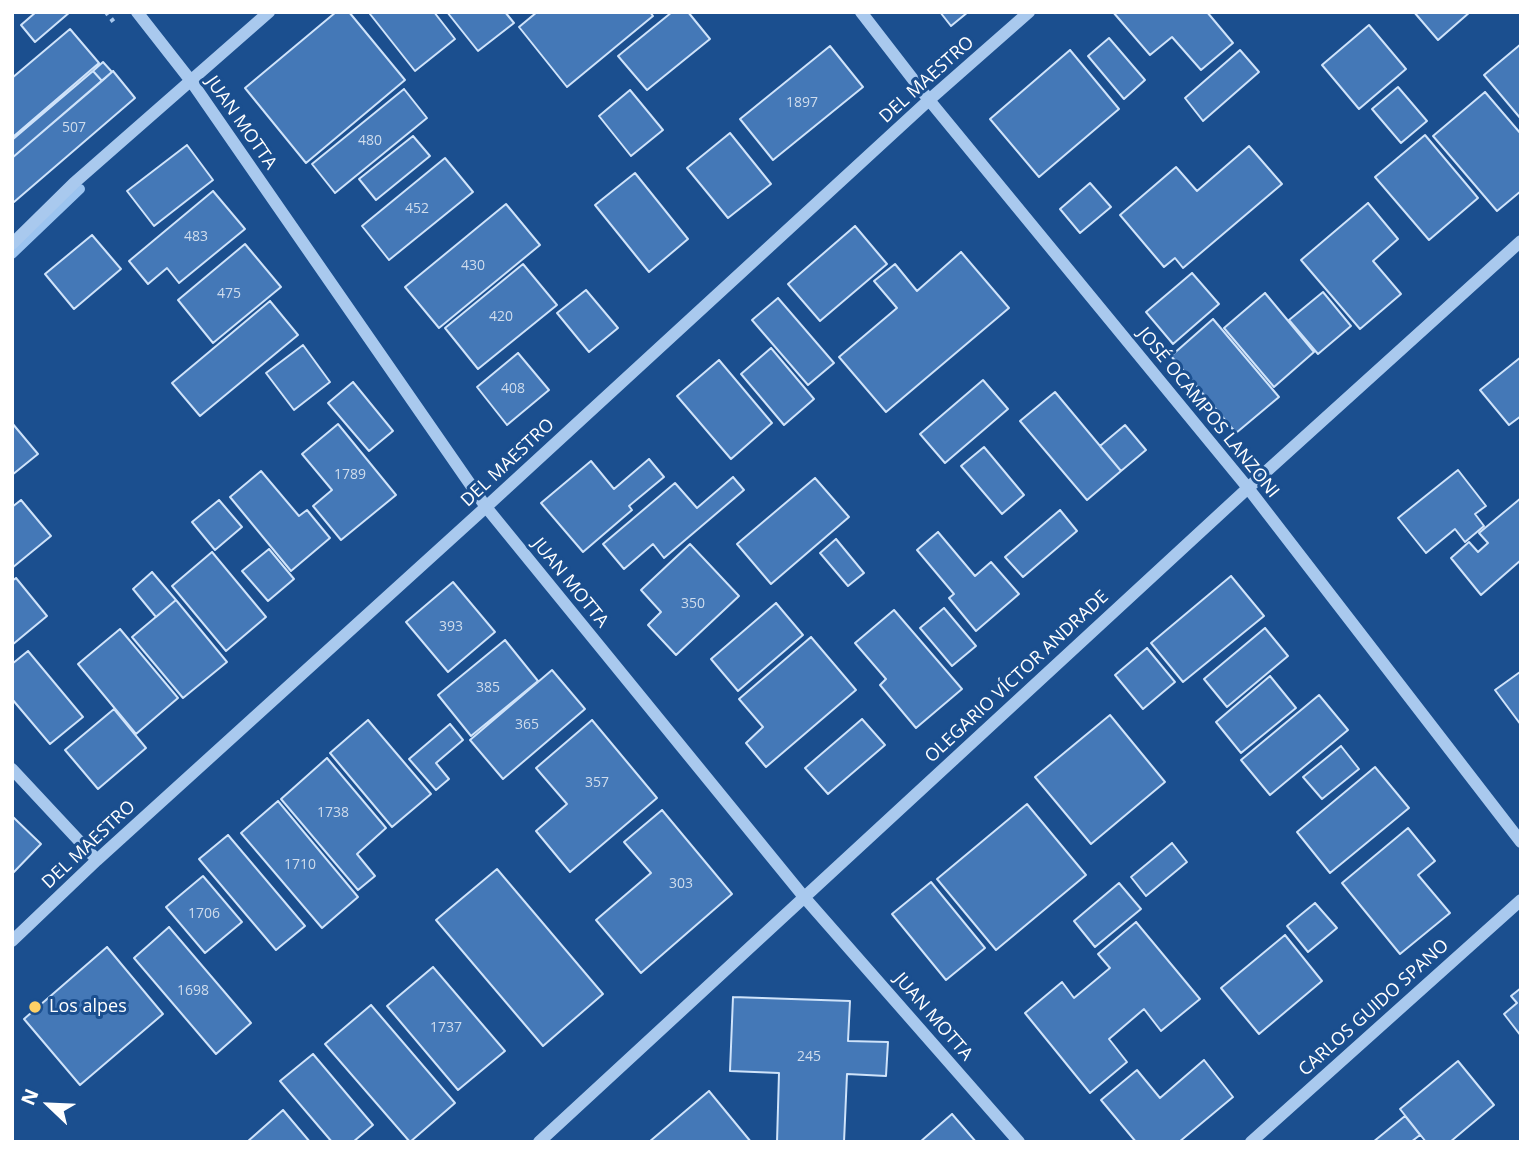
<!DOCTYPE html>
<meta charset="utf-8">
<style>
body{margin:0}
#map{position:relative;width:1533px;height:1154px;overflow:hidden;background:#1b4f8f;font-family:"Open Sans",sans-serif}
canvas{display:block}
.frame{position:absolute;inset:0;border:14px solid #fff;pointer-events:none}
.north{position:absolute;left:14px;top:1070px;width:70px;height:70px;-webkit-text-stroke:5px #1b4f8f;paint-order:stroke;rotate:293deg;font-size:19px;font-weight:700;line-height:28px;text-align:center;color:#fff}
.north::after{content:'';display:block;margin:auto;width:24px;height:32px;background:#fff;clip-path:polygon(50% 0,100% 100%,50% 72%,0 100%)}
</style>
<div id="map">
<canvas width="1533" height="1154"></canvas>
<div class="frame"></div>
<div class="north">N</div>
</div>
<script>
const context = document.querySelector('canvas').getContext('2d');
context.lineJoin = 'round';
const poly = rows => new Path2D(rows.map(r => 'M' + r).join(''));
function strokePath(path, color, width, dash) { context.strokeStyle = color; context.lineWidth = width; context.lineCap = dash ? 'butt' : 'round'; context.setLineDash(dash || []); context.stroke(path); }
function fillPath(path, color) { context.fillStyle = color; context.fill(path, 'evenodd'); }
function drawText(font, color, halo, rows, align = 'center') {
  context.font = font + ' "Open Sans",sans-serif'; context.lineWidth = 6; context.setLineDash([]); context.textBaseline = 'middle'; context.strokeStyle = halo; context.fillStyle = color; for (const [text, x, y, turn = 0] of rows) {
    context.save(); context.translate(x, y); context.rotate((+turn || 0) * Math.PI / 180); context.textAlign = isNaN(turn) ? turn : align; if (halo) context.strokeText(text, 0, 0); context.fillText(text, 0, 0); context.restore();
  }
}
strokePath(poly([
 [12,254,80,189]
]), '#9cc4f0', 10);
const building = poly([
 [36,12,70,12,35,42,21,25,36,12],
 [336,12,349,12,405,80,306,163,245,88,336,12],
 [372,12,434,12,455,39,415,71,370,14,372,12],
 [447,12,505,12,514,23,478,51,447,12],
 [537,12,650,12,653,16,567,87,519,27,537,12],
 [672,12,688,12,710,39,647,90,618,56,672,12],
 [940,12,968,12,951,26,940,12],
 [1113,12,1207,12,1233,43,1201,70,1172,37,1150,55,1113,12],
 [1414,12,1470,12,1438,40,1414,12],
 [1369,25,1406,69,1359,109,1322,65,1369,25],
 [70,29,99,63,14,136,12,133,12,78,70,29],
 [1109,38,1145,80,1124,99,1088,56,1109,38],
 [1521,44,1521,119,1484,75,1521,44],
 [830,46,863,87,773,160,740,119,830,46],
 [1070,50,1119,109,1039,177,990,119,1070,50],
 [1240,50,1259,72,1203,121,1185,98,1240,50],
 [103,62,112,72,102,81,93,71,103,62],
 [93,71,102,81,12,158,12,140,93,71],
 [113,71,135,98,14,202,12,200,12,158,113,71],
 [1398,87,1427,121,1401,143,1372,109,1398,87],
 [404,89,427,118,335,193,312,164,404,89],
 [630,90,663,130,631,156,599,116,630,90],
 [1485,92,1521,134,1521,191,1497,211,1433,136,1485,92],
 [730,133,771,184,728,218,687,168,730,133],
 [1425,135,1478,198,1429,240,1375,177,1425,135],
 [413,136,430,156,376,200,359,179,413,136],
 [187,145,213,180,154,226,127,191,187,145],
 [1249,146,1282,184,1183,268,1175,258,1164,267,1120,215,1176,167,1197,191,1249,146],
 [445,158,473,192,389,260,362,226,445,158],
 [635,173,688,239,649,272,595,205,635,173],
 [1090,183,1111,207,1080,233,1060,209,1090,183],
 [213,191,245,229,179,283,167,268,148,284,129,261,213,191],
 [1368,203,1398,239,1373,261,1401,294,1360,329,1301,260,1368,203],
 [506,204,540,245,439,328,405,287,506,204],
 [855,226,887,264,820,321,788,284,855,226],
 [92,235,121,269,74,309,45,274,92,235],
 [245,244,281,287,213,343,178,300,245,244],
 [961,252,1009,308,886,412,839,357,897,308,874,281,895,264,917,291,961,252],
 [523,264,557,305,478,369,445,328,523,264],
 [1192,273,1219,304,1173,344,1146,312,1192,273],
 [586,290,618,328,589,352,557,313,586,290],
 [1323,292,1351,326,1318,354,1289,320,1323,292],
 [1265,293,1314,352,1274,387,1224,328,1265,293],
 [778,298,834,363,808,385,752,320,778,298],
 [270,301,298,335,200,416,172,383,270,301],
 [1213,319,1279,397,1236,433,1171,356,1213,319],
 [303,345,330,382,294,410,266,373,303,345],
 [771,348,814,399,784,425,741,374,771,348],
 [518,353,549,390,507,425,477,387,518,353],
 [1521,357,1521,416,1509,425,1480,390,1521,357],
 [719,360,772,423,731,459,677,396,719,360],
 [983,380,1008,409,945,463,920,434,983,380],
 [353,382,393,431,369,451,328,403,353,382],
 [1055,392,1121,471,1087,500,1020,421,1055,392],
 [12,423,38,454,12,475,12,423],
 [338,424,396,495,341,540,313,506,332,490,302,454,338,424],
 [1125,425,1146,450,1121,471,1100,446,1125,425],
 [984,447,1024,495,1002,514,961,466,984,447],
 [649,459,664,477,629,506,632,510,583,552,541,503,591,461,614,489,649,459],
 [1458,470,1486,506,1475,514,1484,526,1465,542,1455,529,1426,553,1398,518,1458,470],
 [261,471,299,516,307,510,330,538,291,571,230,497,261,471],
 [733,477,744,490,664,558,653,544,624,569,603,544,675,483,697,508,733,477],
 [815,478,849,517,771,584,737,544,815,478],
 [1521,498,1521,560,1481,595,1451,558,1469,542,1478,552,1488,543,1479,533,1521,498],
 [21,500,51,536,12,568,12,507,21,500],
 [219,500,242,527,215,550,192,522,219,500],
 [1060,510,1077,531,1023,577,1005,557,1060,510],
 [938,532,975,576,991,562,1019,594,976,631,949,598,954,594,917,550,938,532],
 [836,539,864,573,848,586,820,553,836,539],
 [690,544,739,596,676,655,648,625,661,612,641,590,690,544],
 [269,549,294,579,268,601,242,571,269,549],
 [212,552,266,617,226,651,172,586,212,552],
 [152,572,176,600,156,617,133,589,152,572],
 [1231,576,1264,616,1183,682,1151,643,1231,576],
 [16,578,47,616,12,645,12,581,16,578],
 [453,582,495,632,448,672,406,622,453,582],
 [176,600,227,662,183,698,132,637,176,600],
 [776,603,803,635,738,691,711,659,776,603],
 [944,608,976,646,952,666,920,628,944,608],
 [894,610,962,689,916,728,880,685,886,679,855,643,894,610],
 [1265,628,1288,656,1227,707,1204,679,1265,628],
 [120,629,178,698,136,734,78,664,120,629],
 [811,637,856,690,766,767,746,743,763,727,739,699,811,637],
 [505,640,538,681,471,736,438,695,505,640],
 [1147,648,1175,682,1143,709,1115,675,1147,648],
 [28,651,83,717,50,744,12,699,12,664,28,651],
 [552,670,585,709,503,779,470,740,552,670],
 [1520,672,1521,673,1521,725,1495,690,1520,672],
 [1270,676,1296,708,1241,753,1216,722,1270,676],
 [1319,695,1348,730,1270,795,1241,760,1319,695],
 [114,709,146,748,98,789,65,750,114,709],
 [1110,715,1165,782,1091,844,1035,777,1110,715],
 [862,719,885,745,828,794,805,768,862,719],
 [368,720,431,794,392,827,330,753,368,720],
 [592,720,657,798,570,872,536,831,567,804,536,768,592,720],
 [450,724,463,740,436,763,449,779,436,790,409,759,450,724],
 [1341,746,1359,769,1322,799,1303,777,1341,746],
 [327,758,386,828,357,854,375,876,358,890,281,799,327,758],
 [1375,767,1409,808,1330,873,1297,832,1375,767],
 [278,801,358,897,322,928,241,833,278,801],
 [1027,804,1086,875,996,950,937,879,1027,804],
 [662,810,732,894,641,973,596,920,651,873,624,842,662,810],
 [12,816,41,844,12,874,12,816],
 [1408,828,1435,861,1418,875,1450,913,1400,954,1342,883,1408,828],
 [228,835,305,926,276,950,199,859,228,835],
 [1172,843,1187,862,1146,896,1131,877,1172,843],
 [497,869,603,994,543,1046,436,920,497,869],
 [203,876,242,922,205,953,166,907,203,876],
 [931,882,985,948,946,980,892,914,931,882],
 [1119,883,1141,909,1095,947,1074,921,1119,883],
 [1315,903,1337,928,1308,952,1287,926,1315,903],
 [1136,922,1200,999,1161,1031,1144,1009,1109,1039,1127,1062,1090,1093,1025,1013,1062,982,1074,998,1110,968,1098,954,1136,922],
 [169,927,251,1023,216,1054,134,958,169,927],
 [1285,935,1322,981,1259,1034,1221,988,1285,935],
 [107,947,163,1014,80,1085,24,1019,107,947],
 [433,967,505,1051,458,1090,387,1006,433,967],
 [1521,988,1521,1036,1504,1014,1517,1003,1511,996,1521,988],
 [733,997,850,1001,848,1041,888,1042,886,1076,847,1074,844,1142,777,1142,779,1073,730,1071,733,997],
 [371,1005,455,1103,410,1142,325,1044,371,1005],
 [313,1054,373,1125,353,1142,332,1142,280,1081,313,1054],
 [1204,1060,1233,1097,1179,1142,1136,1142,1101,1100,1137,1070,1160,1098,1204,1060],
 [1458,1061,1494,1105,1450,1142,1426,1142,1400,1109,1458,1061],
 [709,1091,751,1142,649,1142,709,1091],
 [283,1110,310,1142,247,1142,283,1110],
 [952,1114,976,1142,920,1142,952,1114],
 [1405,1116,1420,1135,1411,1142,1373,1142,1405,1116]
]);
fillPath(building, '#4478b7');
strokePath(building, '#cfe3fa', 2);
strokePath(poly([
 [106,12,116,25]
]), '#a9c9ee', 4.5, [3.5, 5]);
strokePath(poly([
 [137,12,191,81,486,507,804,897,1019,1142],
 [861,12,929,100,1248,488,1521,842],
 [12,244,74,183,269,12],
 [12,769,97,860],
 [12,941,97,860,486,507,929,100,1029,12],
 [539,1142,1248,488,1521,241],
 [1251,1142,1521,900]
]), '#a9c9ee', 12);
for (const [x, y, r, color] of [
 [35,1007,7,"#ffd166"]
]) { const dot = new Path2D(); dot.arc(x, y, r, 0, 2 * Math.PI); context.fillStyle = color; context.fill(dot); strokePath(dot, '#1b4f8f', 2.5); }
drawText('14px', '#d0dded', null, [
 ["1897",802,103],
 ["507",74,128],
 ["480",370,141],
 ["452",417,209],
 ["483",196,237],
 ["430",473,266],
 ["475",229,294],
 ["420",501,317],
 ["408",513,389],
 ["1789",350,475],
 ["350",693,604],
 ["393",451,627],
 ["385",488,688],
 ["365",527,725],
 ["357",597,783],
 ["1738",333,813],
 ["1710",300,865],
 ["303",681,884],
 ["1706",204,914],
 ["1698",193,991],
 ["1737",446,1028],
 ["245",809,1057]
]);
drawText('18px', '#fff', '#1b4f8f', [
 ["DEL MAESTRO",927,80,-42],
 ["JUAN MOTTA",241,123,55],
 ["JOSÉ OCAMPOS LANZONI",1208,413,51],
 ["DEL MAESTRO",508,463,-43],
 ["JUAN MOTTA",570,583,51],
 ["OLEGARIO VÍCTOR ANDRADE",1017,677,-43],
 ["DEL MAESTRO",89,845,-43],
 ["CARLOS GUIDO SPANO",1374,1008,-42],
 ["JUAN MOTTA",933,1017,49]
]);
drawText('18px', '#fff', '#1b4f8f', [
 ["Los alpes",49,1007]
], 'left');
</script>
